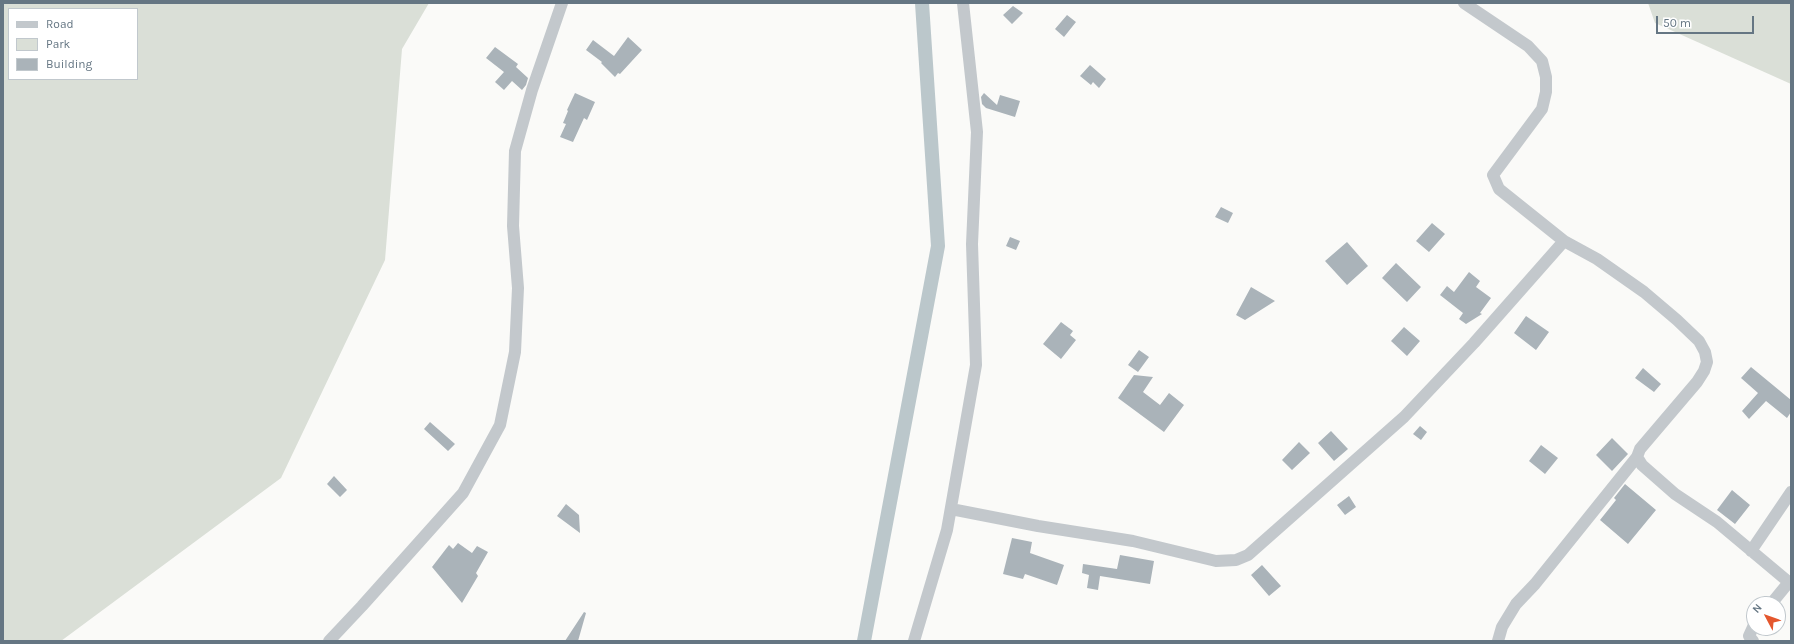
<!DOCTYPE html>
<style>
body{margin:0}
#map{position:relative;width:1794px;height:644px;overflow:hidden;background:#fafaf8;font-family:Karla,sans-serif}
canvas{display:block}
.frame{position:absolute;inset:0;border:4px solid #657683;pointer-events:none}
.legend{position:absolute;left:8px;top:8px;width:130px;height:72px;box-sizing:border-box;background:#fff;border:1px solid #c1c8cd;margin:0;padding:5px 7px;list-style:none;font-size:12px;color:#657683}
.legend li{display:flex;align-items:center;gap:8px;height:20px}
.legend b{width:20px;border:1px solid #c1c8cd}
.north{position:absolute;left:1746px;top:596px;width:40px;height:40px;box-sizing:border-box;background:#fff;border:1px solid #c1c8cd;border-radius:50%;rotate:311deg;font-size:11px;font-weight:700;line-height:16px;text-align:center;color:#657683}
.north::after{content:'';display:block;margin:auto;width:14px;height:18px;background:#e4572e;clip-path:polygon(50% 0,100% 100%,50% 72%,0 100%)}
.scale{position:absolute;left:1656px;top:16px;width:98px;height:18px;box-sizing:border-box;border:2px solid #657683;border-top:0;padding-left:5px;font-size:12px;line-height:14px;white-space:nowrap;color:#657683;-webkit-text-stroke:3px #fff;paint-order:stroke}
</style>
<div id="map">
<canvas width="1794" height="644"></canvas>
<div class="frame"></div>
<ul class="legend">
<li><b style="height:5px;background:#c3c8cc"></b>Road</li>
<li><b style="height:11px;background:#dadfd7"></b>Park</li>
<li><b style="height:11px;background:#aab3b9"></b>Building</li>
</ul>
<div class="north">N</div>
<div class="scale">50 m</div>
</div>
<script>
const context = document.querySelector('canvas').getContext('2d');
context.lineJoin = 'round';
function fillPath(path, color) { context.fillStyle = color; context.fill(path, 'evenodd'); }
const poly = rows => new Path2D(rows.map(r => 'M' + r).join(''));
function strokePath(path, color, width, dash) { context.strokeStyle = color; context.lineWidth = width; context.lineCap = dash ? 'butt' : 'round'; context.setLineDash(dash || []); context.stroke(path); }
fillPath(poly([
 [3,3,429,3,402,49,385,260,281,478,61,641,3,641],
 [9,9,137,9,137,79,9,79],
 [1648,3,1791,3,1791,84,1655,23]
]), '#dadfd7');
strokePath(poly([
 [864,641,938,246,922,3]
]), '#bbc7cb', 14);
fillPath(poly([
 [1013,6,1023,13,1012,24,1003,15],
 [1067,15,1076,22,1064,37,1055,29],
 [628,37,642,50,620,74,618,73,615,77,601,63,602,62,586,50,593,40,614,56],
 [495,47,518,64,516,67,528,78,526,85,522,90,512,81,504,90,495,82,504,72,486,58],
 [1090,65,1106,79,1099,88,1093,82,1091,85,1080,76],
 [575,93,595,102,587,120,584,118,573,142,560,137,566,124,563,123,568,111,567,110],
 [984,93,997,105,1000,95,1020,101,1015,117,986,108,982,104,981,97],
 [1221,207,1233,213,1228,223,1215,217],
 [1432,223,1445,234,1429,252,1416,241],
 [1010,237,1020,241,1016,250,1006,246],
 [1347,242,1368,266,1347,285,1325,261],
 [1396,263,1421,287,1407,302,1382,278],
 [1469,272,1480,281,1476,287,1491,298,1480,313,1482,314,1466,324,1459,319,1463,313,1440,295,1447,286,1454,292],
 [1251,287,1275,301,1245,320,1236,315],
 [1526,316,1549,332,1536,350,1514,333],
 [1061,322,1073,331,1070,335,1076,340,1061,359,1043,344],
 [1404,327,1420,341,1407,356,1391,341],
 [1139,350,1149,357,1138,372,1128,365],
 [1751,367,1791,400,1791,412,1787,418,1766,401,1749,419,1742,411,1758,393,1741,378],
 [1643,368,1661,384,1654,392,1635,378],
 [1134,375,1153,377,1143,392,1160,405,1169,393,1184,405,1164,432,1118,398],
 [430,422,455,444,448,451,424,429],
 [1420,426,1427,432,1421,440,1413,434],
 [1331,431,1348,449,1334,461,1318,443],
 [1612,438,1628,454,1612,471,1596,455],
 [1299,442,1310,453,1292,470,1282,460],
 [1541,445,1558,458,1545,474,1529,461],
 [334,476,347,490,340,497,327,484],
 [1625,484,1656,510,1628,544,1600,520,1616,500,1614,498],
 [1732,490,1750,505,1735,524,1717,510],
 [1349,496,1356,507,1345,515,1337,505],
 [566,504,579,515,580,533,557,516],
 [1012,538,1032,542,1030,553,1064,565,1057,585,1025,574,1023,579,1003,574],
 [458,543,472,553,477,546,488,552,476,573,478,576,462,603,432,567,449,545,453,549],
 [1120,555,1154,561,1150,584,1100,576,1098,590,1087,588,1089,575,1082,573,1083,564,1117,569],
 [1262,565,1281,586,1269,596,1251,575],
 [584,612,586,613,578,641,565,641]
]), '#aab3b9');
strokePath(poly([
 [1464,3,1528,46,1542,61,1546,77,1546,92,1542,109,1493,175,1499,189,1564,241,1597,259,1644,292,1677,320,1699,341,1705,352,1707,362,1704,371,1697,382,1640,449,1637,457,1642,465,1675,494,1717,522,1791,584],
 [951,509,1038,526,1133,541,1216,561,1236,560,1248,555,1404,417,1474,343,1564,241],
 [1751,551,1791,492],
 [1771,604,1789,582],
 [329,641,362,606,463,493,500,425,515,352,518,288,513,226,515,151,532,90,562,3],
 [914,641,947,530,976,365,972,244,977,132,963,3],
 [1498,641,1502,627,1516,604,1535,584,1637,457],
 [1753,641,1749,636,1754,625]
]), '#c3c8cc', 12);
</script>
